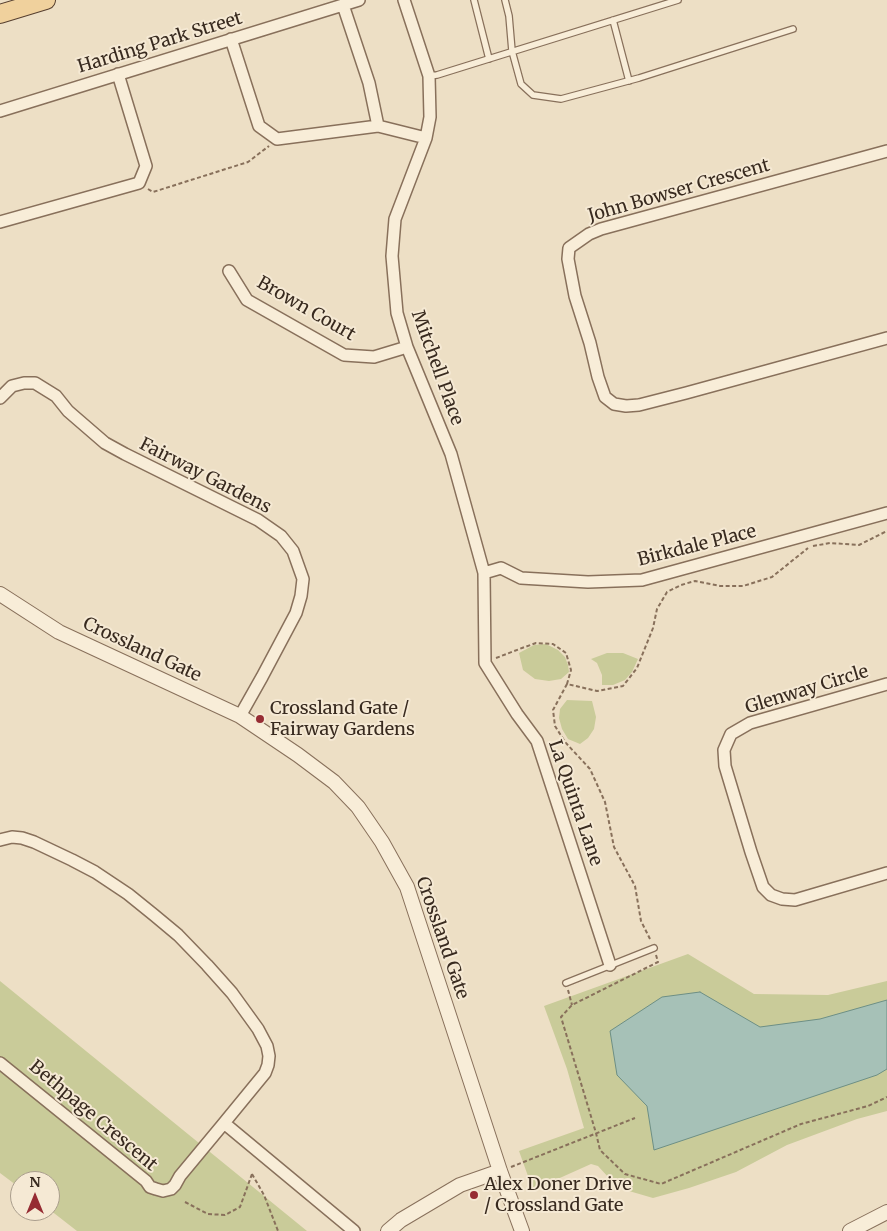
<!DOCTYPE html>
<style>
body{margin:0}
#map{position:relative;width:887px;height:1231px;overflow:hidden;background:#eddfc5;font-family:Merriweather,serif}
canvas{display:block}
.north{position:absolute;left:10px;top:1171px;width:50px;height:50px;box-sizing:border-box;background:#f5e9d4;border:1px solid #a99d8c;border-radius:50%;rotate:0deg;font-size:14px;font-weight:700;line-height:20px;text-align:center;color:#382a1f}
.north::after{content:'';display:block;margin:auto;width:18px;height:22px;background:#962c33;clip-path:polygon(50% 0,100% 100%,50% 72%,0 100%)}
</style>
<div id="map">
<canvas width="887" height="1231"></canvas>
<div class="north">N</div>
</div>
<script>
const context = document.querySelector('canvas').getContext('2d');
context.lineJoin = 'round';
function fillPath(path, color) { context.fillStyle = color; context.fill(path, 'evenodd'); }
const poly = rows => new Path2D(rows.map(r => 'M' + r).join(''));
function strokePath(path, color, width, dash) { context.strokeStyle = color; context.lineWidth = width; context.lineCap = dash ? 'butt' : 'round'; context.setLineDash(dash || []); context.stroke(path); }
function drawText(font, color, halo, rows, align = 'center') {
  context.font = font + ' Merriweather,serif'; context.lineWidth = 4; context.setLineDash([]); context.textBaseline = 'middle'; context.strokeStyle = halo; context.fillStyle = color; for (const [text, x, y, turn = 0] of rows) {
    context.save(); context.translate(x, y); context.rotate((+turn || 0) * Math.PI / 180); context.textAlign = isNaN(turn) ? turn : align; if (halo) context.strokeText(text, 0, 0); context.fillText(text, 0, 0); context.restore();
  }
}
fillPath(poly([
 [546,644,558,650,565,657,568,665,569,672,561,679,549,681,535,679,523,670,519,653,534,645],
 [607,653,623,653,638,659,632,672,625,680,613,685,602,685,602,675,597,663,591,659],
 [567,700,592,701,596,717,594,729,588,738,580,744,568,739,562,729,559,718,560,709],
 [688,954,754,994,828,995,887,981,887,1111,857,1119,787,1145,736,1172,689,1188,653,1198,629,1191,609,1178,598,1166,591,1164,533,1190,519,1151,584,1128,567,1069,544,1006],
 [0,981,307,1231,77,1231,50,1210,50,1181,20,1181,20,1188,0,1173]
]), '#c9cb99');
const water = poly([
 [700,992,760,1027,820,1019,887,1000,887,1069,877,1075,654,1150,647,1106,617,1075,610,1031,662,997,700,992]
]);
fillPath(water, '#a6c1b7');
strokePath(water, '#6d8f85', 1);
const service = poly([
 [474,0,489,59],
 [505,0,509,16,512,51,521,84,533,95,561,99,639,78,793,29],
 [613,20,629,81],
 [429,76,437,75,678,0],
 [566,983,654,948]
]);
const minor = poly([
 [404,0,429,76,430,117,426,138,395,219,392,256,397,313,407,347,451,454,484,573,485,663,517,714,537,741,610,965],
 [343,5,369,83,378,126],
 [231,39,259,126,277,139,378,126,426,138],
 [0,111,359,0],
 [887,151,601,229,589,234,569,248,568,259,575,296,590,343,598,377,605,397,614,404,626,406,639,405,686,393,887,338],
 [0,222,139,183,146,166,118,74],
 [229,271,247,300,344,355,374,357,407,347],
 [0,398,12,386,24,383,35,383,56,396,68,411,105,443,125,454,258,520,281,536,293,551,303,579,301,596,296,613,262,677,240,716],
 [484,573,501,568,521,578,588,582,642,580,887,513],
 [887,684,750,723,731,734,724,750,725,766,751,852,763,887,771,895,782,899,795,900,887,873],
 [0,840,12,837,22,838,34,842,72,860,95,872,128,894,154,915,178,935,207,965,232,993,258,1029,267,1046,269,1056,268,1065,265,1073,224,1123,354,1231],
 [0,1063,146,1181,150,1187,156,1189,163,1191,171,1189,175,1185,180,1176,224,1123]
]);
const tertiary = poly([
 [0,594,59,632,240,716,298,755,334,782,358,807,382,842,407,887,500,1171,522,1231],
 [388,1231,401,1220,460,1185,500,1171],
 [850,1231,887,1212]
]);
const primary = poly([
 [0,14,46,0]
]);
strokePath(service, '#88705b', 8);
strokePath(minor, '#88705b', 14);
strokePath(tertiary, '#88705b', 16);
strokePath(primary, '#563f2f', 20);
strokePath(poly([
 [148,189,153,192,248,162,269,146],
 [813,546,830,543,859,545,887,531],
 [496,658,522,648,536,643,553,644,566,653,571,670,567,684,597,691,623,686,637,668,653,628,657,609,667,592,681,585,695,581,720,586,743,586,772,577,808,548],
 [567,684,553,710,555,726,565,742,590,769,605,802,614,847,635,886,641,921,650,939],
 [656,955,658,962,572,1005,561,1017,596,1133,600,1150,625,1174,661,1184,801,1124,868,1106,887,1097],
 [568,990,572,1005],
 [511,1167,635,1118],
 [252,1174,264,1195,278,1231],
 [185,1202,208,1214,225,1215,240,1207,252,1174]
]), '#88705b', 2, [4, 2.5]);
strokePath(service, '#f8edd8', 5.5);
strokePath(minor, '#f8edd8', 11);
strokePath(tertiary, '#f8edd8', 14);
strokePath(primary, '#f0d19d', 18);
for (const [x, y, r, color] of [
 [260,719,5,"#962c33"],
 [474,1195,5,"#962c33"]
]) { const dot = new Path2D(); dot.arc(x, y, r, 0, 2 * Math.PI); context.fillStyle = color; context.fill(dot); strokePath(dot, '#f5e9d4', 2); }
drawText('18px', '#382a1f', '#f5e9d4', [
 ["Harding Park Street",160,43,-17],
 ["John Bowser Crescent",679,191,-16],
 ["Brown Court",306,309,30],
 ["Mitchell Place",437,368,70],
 ["Fairway Gardens",205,476,27],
 ["Birkdale Place",697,546,-14],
 ["Crossland Gate",142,650,25],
 ["Glenway Circle",807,690,-17],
 ["La Quinta Lane",575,803,71],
 ["Crossland Gate",442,938,71],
 ["Bethpage Crescent",93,1116,40]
]);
drawText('18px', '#382a1f', '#f5e9d4', [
 ["Crossland Gate /",270,709],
 ["Fairway Gardens",270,730],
 ["Alex Doner Drive",484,1185],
 ["/ Crossland Gate",484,1206]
], 'left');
</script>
